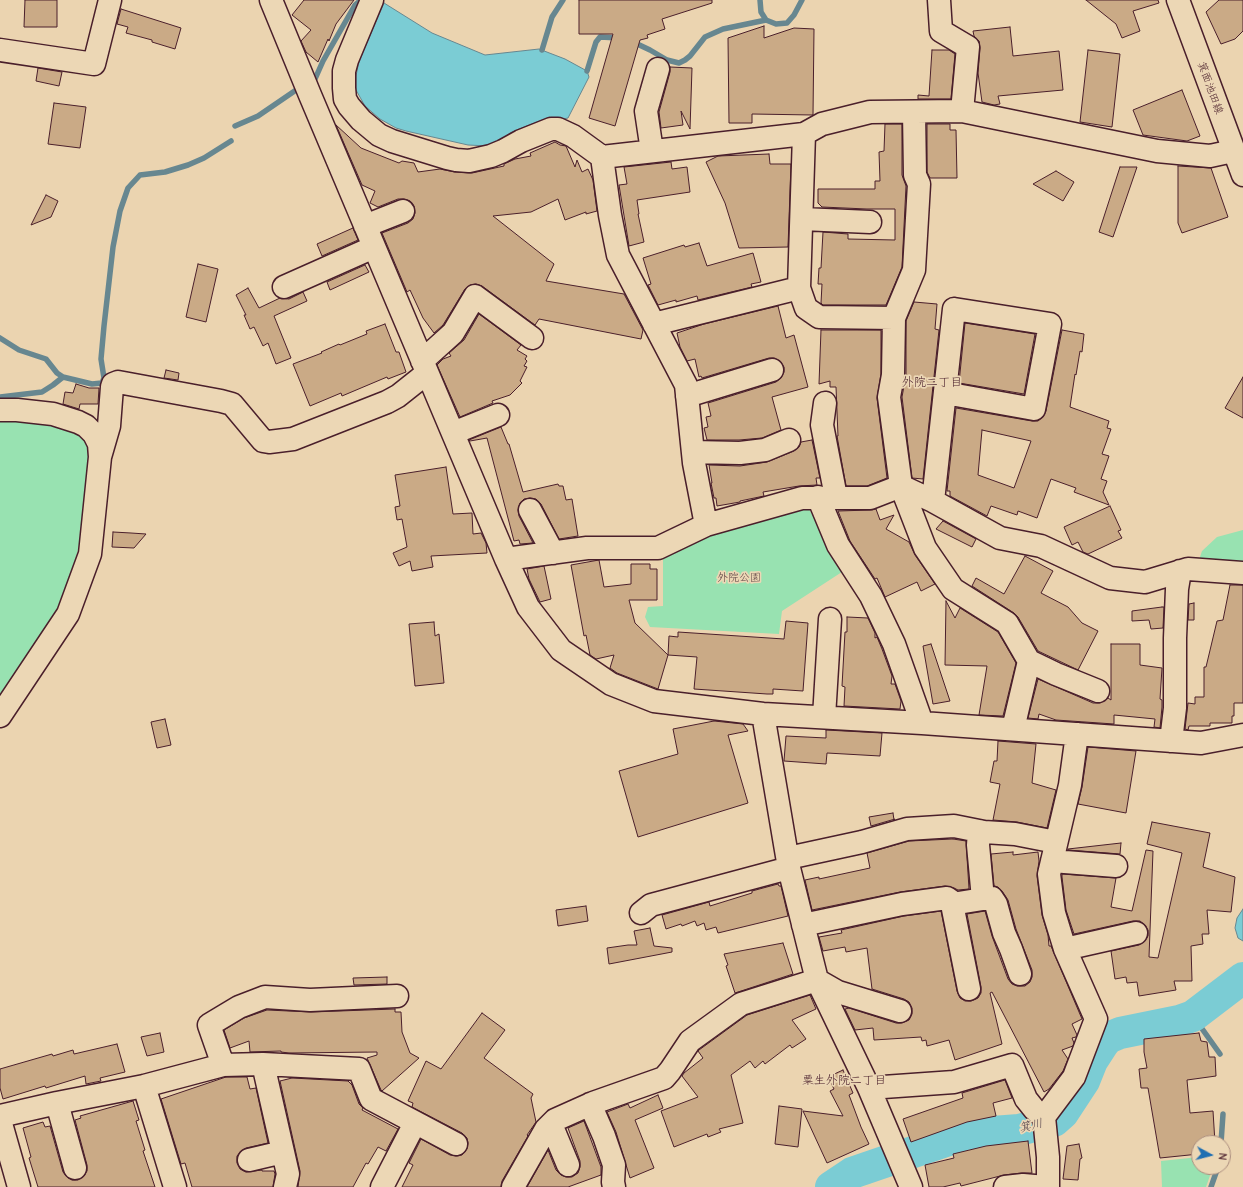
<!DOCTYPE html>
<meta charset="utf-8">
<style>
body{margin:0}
#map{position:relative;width:1243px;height:1187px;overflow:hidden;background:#ebd4b0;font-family:"Comic Neue",sans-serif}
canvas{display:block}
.north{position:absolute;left:1191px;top:1135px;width:40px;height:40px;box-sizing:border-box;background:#ecd7b5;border:1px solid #ab8d7e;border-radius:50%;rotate:97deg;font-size:11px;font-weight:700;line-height:16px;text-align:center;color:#4a1f2b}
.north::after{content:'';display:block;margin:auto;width:14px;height:18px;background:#1f6fb2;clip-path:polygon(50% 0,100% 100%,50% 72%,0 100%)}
</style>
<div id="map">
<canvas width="1243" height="1187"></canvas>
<div class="north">N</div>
</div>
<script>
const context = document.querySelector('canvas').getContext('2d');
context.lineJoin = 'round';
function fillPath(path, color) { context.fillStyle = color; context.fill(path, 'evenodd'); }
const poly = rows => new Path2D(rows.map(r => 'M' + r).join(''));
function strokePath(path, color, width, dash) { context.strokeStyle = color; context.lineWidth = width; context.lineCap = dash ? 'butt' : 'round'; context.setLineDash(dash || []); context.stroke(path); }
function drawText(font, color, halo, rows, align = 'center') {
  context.font = font + ' "Comic Neue","Klee One",sans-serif'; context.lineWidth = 3.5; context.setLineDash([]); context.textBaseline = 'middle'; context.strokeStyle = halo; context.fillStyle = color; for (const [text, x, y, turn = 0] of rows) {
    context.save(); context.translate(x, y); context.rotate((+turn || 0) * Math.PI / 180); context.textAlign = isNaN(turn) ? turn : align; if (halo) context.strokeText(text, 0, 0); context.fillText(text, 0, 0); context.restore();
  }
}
fillPath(poly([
 [15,418,67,427,83,436,91,450,86,515,72,576,53,621,0,704,0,419],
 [797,504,809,509,845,570,782,611,779,634,650,627,645,617,648,607,663,606,663,552],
 [1243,530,1243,567,1198,563,1202,551,1217,537],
 [1199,1157,1199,1167,1213,1167,1206,1187,1162,1187,1161,1161]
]), '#98e2b1');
const water = poly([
 [384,3,432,33,485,55,539,49,565,59,587,71,589,77,568,118,553,121,550,117,517,130,510,133,498,143,488,146,468,145,406,131,396,128,380,119,365,106,356,90,356,76,359,61,384,3],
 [1243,909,1243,941,1238,938,1235,928,1237,918,1243,909]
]);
fillPath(water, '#7bccd4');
strokePath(water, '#678790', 1);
strokePath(poly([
 [760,0,761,12,766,20],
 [633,42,650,50,667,60,679,63,685,60,690,56,705,37,723,29,766,20,776,24,787,23,794,15,802,0],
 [542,50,552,17,563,0],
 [587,71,596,42,600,37,619,38],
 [312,81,315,79,323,61,355,5,361,0],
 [235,126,258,116,299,88],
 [0,338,19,350,46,359,57,373,63,377],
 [0,397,42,392,53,385,63,377,92,384,102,383,104,378,101,359,104,326,113,247,120,211,128,188,140,175,165,172,188,165,204,158,231,141],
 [1193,1016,1220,1054],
 [1221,1143,1223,1114],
 [1211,1187,1218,1167]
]), '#678790', 5.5);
strokePath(poly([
 [831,1187,852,1173,966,1134,1019,1130,1054,1121,1063,1113,1084,1081,1092,1061,1103,1044,1108,1038,1120,1033,1179,1021,1193,1016,1243,978]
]), '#7bccd4', 32);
const building = poly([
 [25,0,57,0,57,27,24,27,25,0],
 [304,0,354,0,336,24,329,41,328,39,318,62,306,52,301,41,311,30,292,15,304,0],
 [579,0,712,0,712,3,662,19,665,29,647,35,648,38,640,40,615,126,589,118,613,34,579,34,579,0],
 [1086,0,1158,0,1159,3,1133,11,1140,31,1122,38,1116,24,1086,0],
 [1219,0,1243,0,1243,31,1235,39,1221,44,1206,12,1219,0],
 [121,9,181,28,175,49,152,42,152,40,126,33,128,27,117,24,121,9],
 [764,26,764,38,794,28,814,29,813,115,752,114,752,123,729,123,728,38,764,26],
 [1010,27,1013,56,1059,51,1063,90,998,96,1000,104,994,105,982,102,978,73,980,48,979,41,974,36,973,31,1010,27],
 [932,50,949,50,955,54,951,99,918,99,918,95,929,96,932,50],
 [1088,50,1120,54,1112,127,1080,122,1088,50],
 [670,67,692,68,690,129,681,111,683,125,661,128,659,112,670,72,670,67],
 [38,68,62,72,59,86,36,81,38,68],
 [1182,90,1200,136,1187,141,1143,135,1133,110,1182,90],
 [54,103,86,107,80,148,48,144,54,103],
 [885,124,902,124,902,175,906,186,902,267,886,305,823,305,821,303,822,284,818,284,819,268,821,268,823,232,848,234,848,239,895,240,895,209,867,209,822,207,818,203,818,189,875,189,875,181,880,181,879,152,884,151,885,124],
 [927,124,950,124,950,130,956,130,957,178,930,178,927,172,927,124],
 [336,125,361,148,399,163,402,161,414,163,418,172,440,169,455,172,472,173,504,166,504,164,515,159,531,156,530,153,555,142,560,145,566,146,575,167,577,160,582,172,588,169,593,180,597,211,586,214,586,212,565,220,558,199,531,212,493,216,554,264,546,281,624,294,643,330,641,339,539,319,535,325,482,286,476,284,470,285,465,289,443,325,434,333,423,318,410,290,407,292,382,233,408,223,413,219,415,213,414,206,410,201,404,199,398,199,378,207,370,203,375,191,362,185,336,125],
 [769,154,770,164,791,164,788,247,739,248,725,203,706,162,718,156,769,154],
 [671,162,672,169,687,167,690,192,637,200,639,214,638,214,644,242,629,246,619,185,627,184,624,167,671,162],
 [1178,166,1211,168,1228,217,1182,233,1178,223,1178,166],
 [1120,167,1137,167,1113,237,1099,232,1120,167],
 [1056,171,1074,182,1063,201,1033,184,1056,171],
 [46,195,58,201,51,217,31,225,46,195],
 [353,228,358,240,322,256,317,244,353,228],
 [699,243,707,266,753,253,761,282,751,284,752,287,698,300,697,296,676,302,676,300,658,305,648,285,651,284,643,258,684,245,685,247,699,243],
 [198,264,218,269,206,322,186,317,198,264],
 [365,265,369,272,330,290,327,282,365,265],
 [248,288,259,308,280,298,289,299,303,292,307,301,274,316,291,358,276,364,268,343,263,346,254,327,250,329,244,315,246,315,236,295,248,288],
 [914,302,937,304,935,329,939,330,923,479,912,478,902,397,906,375,906,321,914,302],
 [778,306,786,338,794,335,808,387,772,397,781,430,762,438,739,440,707,440,704,428,708,427,706,417,711,416,708,403,776,382,781,378,784,372,784,367,780,361,774,358,769,358,702,378,701,376,699,377,695,359,687,361,680,347,677,333,704,324,778,306],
 [479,314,521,345,517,350,527,356,525,359,527,361,524,366,527,367,520,381,522,383,510,395,492,401,493,403,460,417,437,365,443,359,451,356,449,353,464,340,479,314],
 [965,323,1035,334,1024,394,959,383,965,323],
 [385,324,396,352,399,352,406,372,388,379,387,377,342,396,341,393,310,406,293,364,322,353,321,352,339,344,340,345,367,334,366,331,385,324],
 [821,330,881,330,881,374,877,398,887,478,867,486,846,486,837,436,838,436,836,387,830,387,830,381,819,384,821,330],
 [1062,330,1084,334,1082,352,1080,351,1076,375,1075,374,1070,407,1109,421,1107,428,1111,429,1102,454,1109,456,1101,479,1107,481,1103,492,1109,505,1074,492,1076,488,1051,479,1037,518,1018,511,1017,515,991,506,987,516,950,496,950,491,947,491,956,408,1032,421,1038,421,1043,417,1046,411,1062,330],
 [982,430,1031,441,1014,488,978,475,982,430],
 [166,370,179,373,178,380,164,378,166,370],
 [1243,377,1243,418,1225,408,1243,377],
 [76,384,89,388,99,388,98,404,80,404,79,409,63,404,65,392,73,393,76,384],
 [501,427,508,444,509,444,523,492,558,484,559,486,563,486,566,500,572,499,578,536,559,539,541,504,536,499,530,498,524,499,520,503,518,510,519,516,533,543,520,544,519,540,514,541,487,438,470,441,469,440,501,427],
 [812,440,820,478,816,478,817,485,799,486,763,492,764,496,740,501,740,502,717,506,716,498,714,498,711,483,712,483,709,465,740,466,767,462,794,451,799,447,801,442,812,440],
 [446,467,453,514,472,513,473,534,481,533,486,543,487,553,431,556,433,567,412,571,410,561,399,566,393,553,407,547,402,519,397,520,395,507,400,506,395,475,446,467],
 [1110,506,1121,530,1118,531,1122,538,1088,554,1083,552,1078,542,1072,545,1064,527,1110,506],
 [876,509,880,520,894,515,886,529,909,542,915,555,935,584,921,591,917,582,885,597,877,578,875,579,850,541,838,511,870,510,876,509],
 [943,521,976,539,972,547,936,529,943,521],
 [113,532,131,533,146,534,134,548,112,547,113,532],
 [1025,556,1053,571,1041,593,1068,607,1082,623,1098,631,1078,670,1038,651,1018,617,1014,613,972,586,976,578,1004,594,1025,556],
 [599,560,604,587,631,584,631,564,650,564,650,569,657,569,657,600,629,600,635,623,668,655,669,636,678,637,678,632,784,639,786,621,808,623,803,691,773,689,773,694,767,694,694,689,697,657,668,655,658,689,617,673,610,668,614,655,596,659,590,655,586,635,584,636,571,565,599,560],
 [544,566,551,599,540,602,529,579,527,569,544,566],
 [1230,585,1243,585,1243,703,1234,703,1234,716,1232,716,1232,723,1210,723,1210,726,1189,726,1188,730,1185,729,1188,703,1195,704,1195,697,1204,697,1204,667,1206,667,1217,621,1223,620,1230,585],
 [946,601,955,618,960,608,998,632,1016,663,1003,716,979,715,987,666,945,665,946,601],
 [1194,603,1194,620,1188,620,1189,604,1194,603],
 [1162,607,1164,607,1163,628,1151,629,1149,620,1132,621,1132,611,1162,607],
 [847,617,868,618,875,633,875,638,877,637,882,649,892,676,891,684,895,684,901,701,900,709,844,706,845,687,842,686,845,632,847,632,847,617],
 [434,622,435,636,439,634,444,683,415,686,409,624,434,622],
 [931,644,950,701,933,704,923,646,931,644],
 [1111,644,1140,644,1140,665,1162,668,1160,699,1162,700,1162,707,1160,728,1154,727,1155,719,1114,715,1114,724,1056,720,1039,714,1038,719,1028,718,1038,679,1093,703,1100,703,1108,698,1111,700,1111,644],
 [165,719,171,745,157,748,151,722,165,719],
 [714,721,743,724,748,731,728,735,748,803,638,837,619,771,678,754,673,729,714,721],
 [826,730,882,733,880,756,827,753,826,764,784,761,786,736,826,738,826,730],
 [998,741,1036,744,1032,783,1056,790,1047,828,1017,822,993,820,1000,784,990,782,994,761,997,761,998,741],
 [1088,747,1136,751,1126,813,1078,804,1082,787,1088,747],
 [893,813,894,820,895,819,871,826,869,817,893,813],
 [1152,822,1210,833,1203,867,1235,877,1231,912,1207,910,1209,934,1202,934,1203,944,1191,946,1192,981,1174,981,1176,990,1139,996,1137,982,1127,983,1126,977,1115,979,1111,951,1139,945,1144,942,1148,936,1148,930,1145,925,1140,921,1133,921,1074,934,1066,910,1062,877,1062,874,1116,878,1111,907,1132,911,1146,850,1153,851,1149,957,1158,958,1182,853,1147,844,1152,822],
 [953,839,966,841,969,889,958,890,954,888,945,886,900,892,812,910,805,880,819,877,819,879,870,868,867,853,909,841,953,839],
 [1121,843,1120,854,1068,850,1068,849,1121,843],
 [1013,852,1013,855,1038,852,1039,861,1037,876,1042,915,1048,935,1049,946,1051,946,1082,1019,1072,1024,1077,1035,1076,1037,1072,1038,1074,1043,1073,1046,1062,1050,1068,1059,1063,1071,1049,1089,1044,1092,992,992,990,993,1002,1044,955,1060,949,1040,927,1046,926,1040,922,1041,921,1037,874,1040,873,1028,855,1030,845,1009,849,1008,896,1023,902,1023,909,1020,912,1014,912,1008,909,1002,904,999,872,989,867,948,846,952,845,947,823,951,819,937,842,933,841,930,904,916,941,911,957,991,960,998,965,1001,971,1001,978,998,981,993,981,987,967,914,985,911,992,936,1008,979,1012,984,1017,986,1025,986,1030,982,1032,977,1032,970,1016,929,1008,900,1002,891,998,887,994,886,991,854,1013,852],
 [778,884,779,886,781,886,788,916,718,933,716,927,706,930,704,923,697,926,695,921,682,926,681,924,666,929,662,915,709,902,710,906,752,893,752,891,778,884],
 [586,906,588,921,558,926,556,910,586,906],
 [650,928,654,946,672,948,672,952,609,964,607,948,628,945,637,945,634,931,650,928],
 [783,943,793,974,735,993,726,966,728,965,724,954,783,943],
 [387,977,387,984,354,985,353,978,387,977],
 [810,995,816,1009,792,1020,806,1039,792,1048,790,1045,765,1064,763,1061,755,1068,750,1061,731,1075,743,1123,719,1129,721,1132,708,1137,707,1134,674,1147,661,1111,698,1097,682,1076,684,1073,703,1058,698,1051,699,1050,747,1015,810,995],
 [395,1009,395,1012,401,1012,402,1032,410,1053,419,1058,382,1091,381,1090,367,1058,377,1055,377,1052,289,1053,281,1052,281,1051,250,1052,249,1041,230,1048,224,1030,244,1018,267,1010,311,1012,395,1009],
 [482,1013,505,1030,484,1058,533,1094,531,1098,536,1122,527,1135,528,1136,502,1181,501,1187,402,1187,413,1165,409,1163,421,1139,450,1155,456,1156,462,1155,467,1149,468,1143,467,1138,462,1133,412,1107,413,1103,408,1101,426,1061,441,1069,482,1013],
 [160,1033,164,1052,147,1056,141,1037,160,1033],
 [1199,1033,1201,1041,1207,1042,1209,1057,1215,1057,1216,1076,1187,1080,1190,1113,1213,1111,1215,1143,1199,1143,1199,1154,1160,1158,1148,1088,1141,1088,1139,1069,1147,1068,1144,1052,1144,1039,1199,1033],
 [117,1044,125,1072,100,1078,101,1081,86,1084,85,1076,46,1088,45,1086,3,1099,0,1088,0,1069,52,1054,53,1056,73,1050,74,1054,117,1044],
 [843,1070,853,1093,849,1095,861,1127,869,1144,827,1163,803,1111,843,1116,830,1091,834,1089,828,1077,843,1070],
 [226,1077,247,1077,250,1089,256,1088,268,1143,246,1148,241,1151,237,1156,237,1163,240,1169,246,1172,262,1170,262,1171,274,1171,275,1174,273,1187,192,1187,185,1163,181,1164,161,1099,226,1077],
 [292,1078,348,1081,352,1085,359,1104,363,1108,362,1110,398,1129,386,1151,378,1147,368,1164,366,1163,353,1187,298,1187,300,1171,280,1081,292,1078],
 [1005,1080,1012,1098,993,1103,996,1116,967,1122,911,1142,903,1119,963,1098,962,1093,1005,1080],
 [658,1095,663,1108,635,1120,654,1168,630,1178,616,1132,607,1112,628,1104,630,1108,658,1095],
 [133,1101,139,1120,136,1121,145,1150,143,1151,155,1187,38,1187,29,1158,31,1157,23,1128,43,1122,45,1127,50,1126,63,1172,67,1177,72,1180,78,1180,84,1176,87,1171,87,1165,75,1120,81,1118,80,1116,133,1101],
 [779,1106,802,1109,798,1147,775,1144,779,1106],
 [584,1121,601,1167,601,1175,568,1187,527,1187,548,1150,556,1170,561,1175,566,1177,572,1177,578,1173,580,1167,580,1161,568,1128,584,1121],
 [1028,1141,1032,1173,1022,1173,1004,1175,961,1186,960,1183,943,1187,929,1187,925,1165,954,1158,953,1154,986,1146,1028,1141],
 [1079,1144,1082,1158,1080,1159,1078,1180,1063,1179,1067,1146,1079,1144]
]);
fillPath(building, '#caaa86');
strokePath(building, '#4a1f2b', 1);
const minor = poly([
 [271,0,310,95,506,559,528,607,561,650,611,684,654,701,763,714,922,723,1201,743,1243,735],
 [372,0,347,60,344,71,344,88,345,99,349,106,361,120,379,135,392,141,447,158,456,160,469,161,491,156,503,151,521,141,551,129,558,129,573,136,602,157,804,134,822,124,870,112,962,111,1157,151,1210,156,1233,151],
 [939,0,941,31,968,47,962,111],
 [0,50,94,64,110,0],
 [804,134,799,288,806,308,819,317,894,318,893,375,889,397,901,486,925,548,953,589,1007,623,1029,661,1013,729],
 [652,151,646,111,658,69],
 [602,157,610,215,618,255,686,385,694,463,706,525],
 [802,219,870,222],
 [365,226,403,211],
 [284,287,374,247],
 [894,318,914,270,919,184,915,175,914,112],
 [654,324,799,288],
 [422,361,453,333,475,296,532,338],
 [687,396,772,370],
 [825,403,822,425,836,497],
 [0,410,17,410,53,414,78,422,86,426,94,434,99,444,100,457,90,554,68,614,0,716],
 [453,433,498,415],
 [693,452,740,453,765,450,789,440],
 [100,457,109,426,112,387,113,384,118,382,221,401,232,404,263,441,269,442,293,439,387,402,398,396,427,373],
 [818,497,838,545,871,596,894,644,922,723],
 [933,501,954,309,1050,324,1034,409,945,393],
 [530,510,553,553],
 [506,559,587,548,658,548,706,525,802,498,870,498,901,486,933,501,1000,538,1041,546,1110,578,1145,582,1188,569,1243,573],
 [1029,661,1056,674,1098,691],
 [763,714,789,868,817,980,869,1088,911,1187],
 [824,717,830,619],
 [1171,741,1175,708,1175,638,1177,589,1180,571],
 [979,831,978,845,983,899],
 [788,858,862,842,907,829,954,826,984,832,1015,834,1056,842],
 [1052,861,1116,866],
 [641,913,651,905,789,868],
 [803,925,902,904,947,898,957,905],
 [1065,949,1136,933],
 [969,989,953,909,958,903,983,899,992,898,996,904,1004,933,1011,949,1020,974],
 [263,1064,288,1174,285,1187],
 [223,1065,209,1025,239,1007,265,997,310,1000,397,996],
 [144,1086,175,1187],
 [869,1088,954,1082,1012,1065,1026,1099,1034,1109,1044,1117],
 [57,1103,75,1168],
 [590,1104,604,1136,614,1165,613,1182,614,1187],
 [0,1116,57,1103,144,1086,223,1065,263,1064,359,1069,371,1099,456,1144],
 [0,1120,19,1187],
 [551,1124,568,1165],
 [249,1160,283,1152],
 [382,1187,415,1123],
 [513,1187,546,1129,555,1120,593,1103,664,1078,670,1071,690,1041,741,1004,817,980,838,992,900,1011],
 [1005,1187,1023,1185,1046,1187],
 [1048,1187,1048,1157,1044,1117,1074,1077,1096,1019,1065,949,1054,913,1049,874,1070,785,1077,734]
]);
const major = poly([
 [1178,0,1243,175]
]);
strokePath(minor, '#4a1f2b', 25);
strokePath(major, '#4a1f2b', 25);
strokePath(minor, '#ecd7b5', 22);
strokePath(major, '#ecd7b5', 22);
drawText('11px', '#4a1f2b', '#ecd7b5', [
 ["箕面池田線",1210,88,70]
]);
drawText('11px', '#563c3f', '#ecd7b5', [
 ["外院公園",739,578]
]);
drawText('12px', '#4a1f2b', '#ecd7b5', [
 ["外院二丁目",932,383],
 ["粟生外院二丁目",844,1081]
]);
drawText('italic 12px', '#54424d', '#ecd7b5', [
 ["箕川",1031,1126,-13]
]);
</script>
